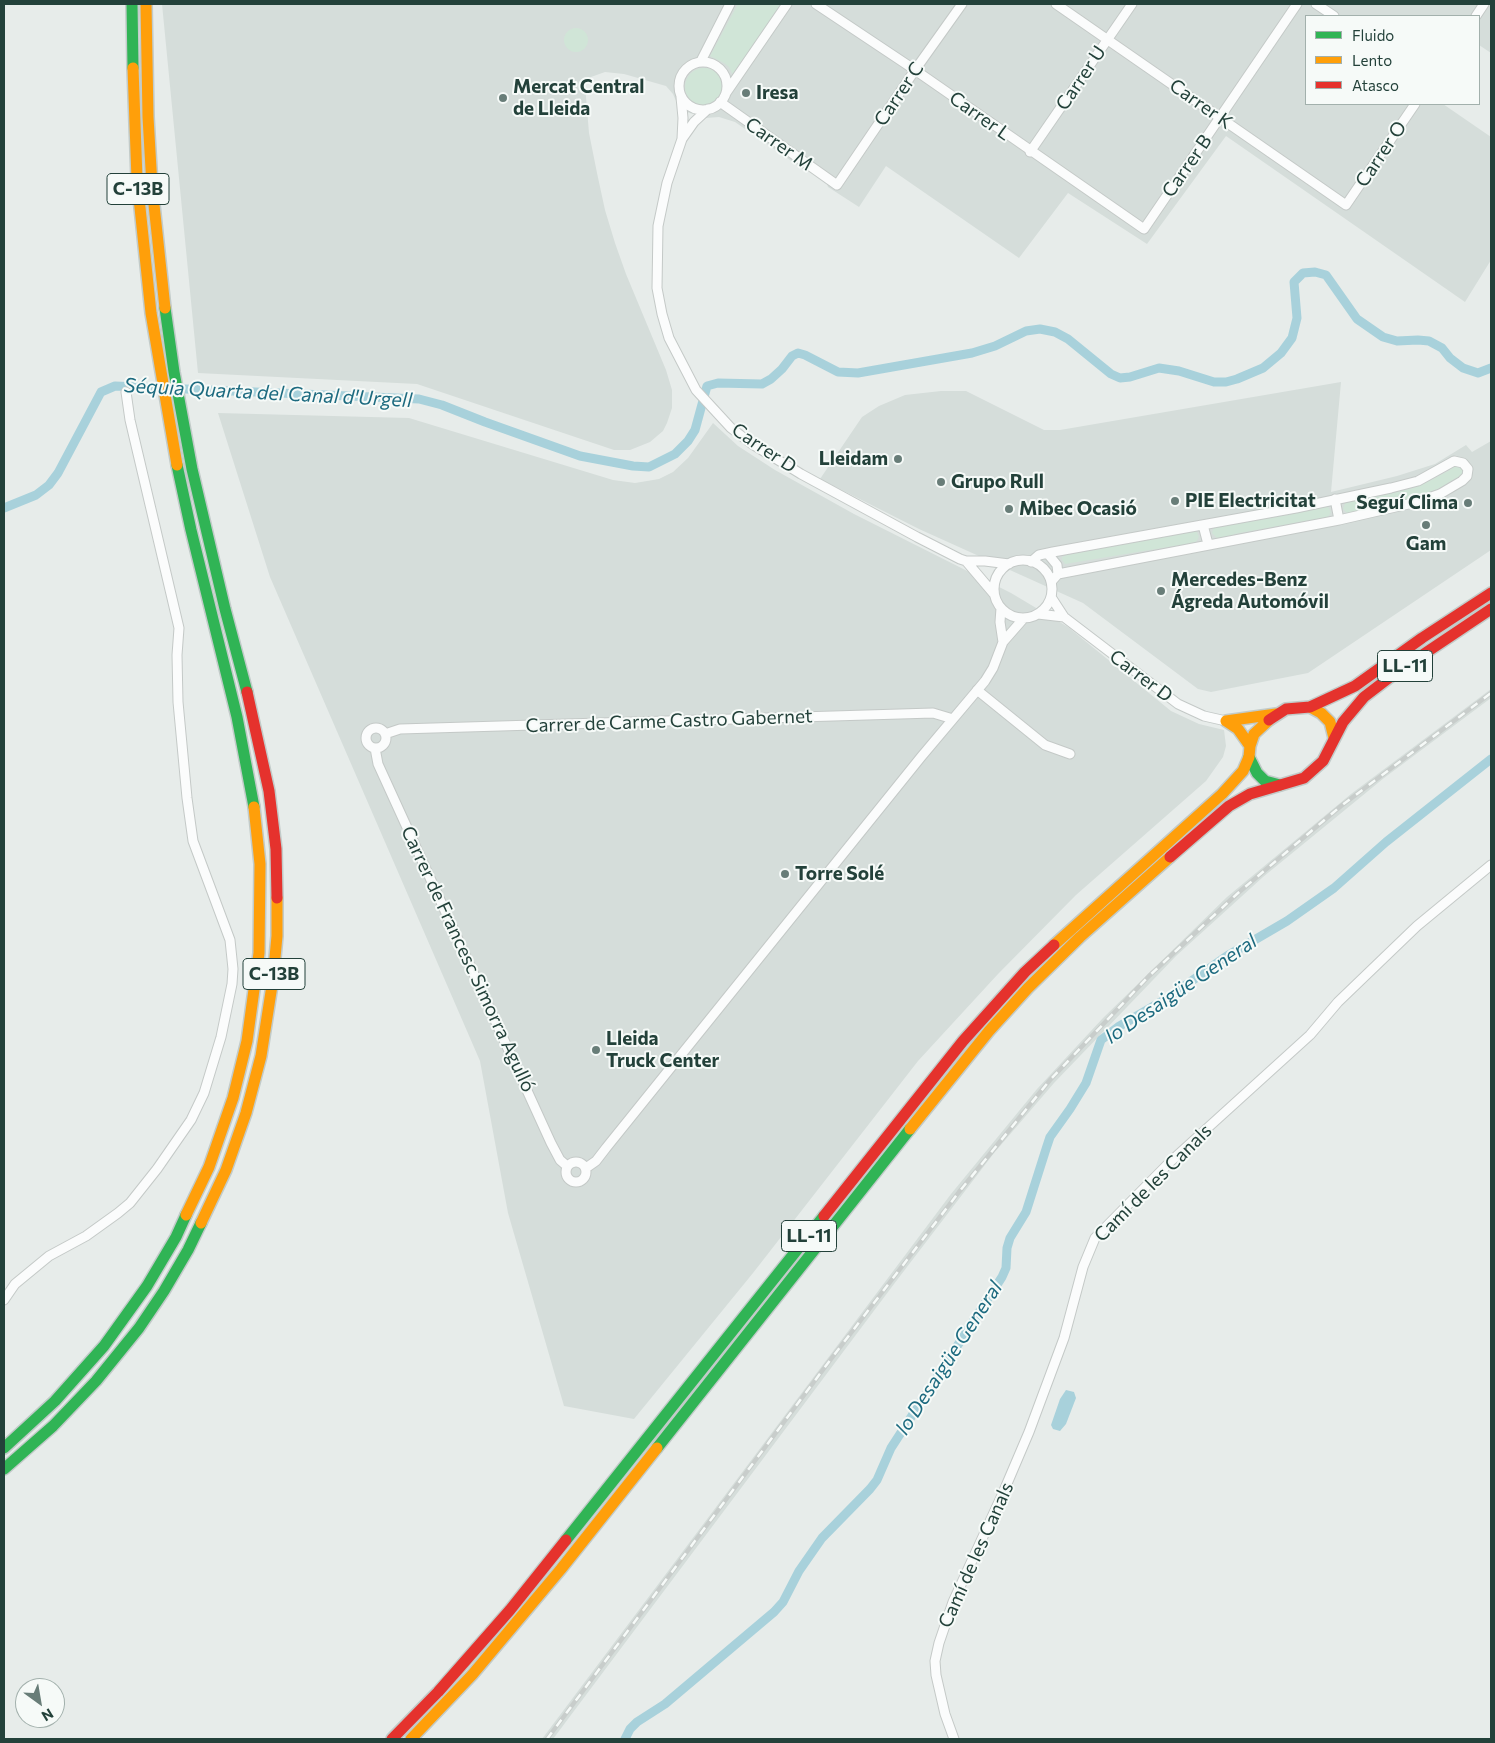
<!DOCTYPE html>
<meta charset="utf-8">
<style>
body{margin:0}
#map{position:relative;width:1495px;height:1743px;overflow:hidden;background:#e7ecea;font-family:Commissioner,sans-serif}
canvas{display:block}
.frame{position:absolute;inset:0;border:5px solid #23413a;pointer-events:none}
.legend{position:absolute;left:1305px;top:15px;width:175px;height:90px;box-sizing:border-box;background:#f6faf8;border:1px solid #a2b0ac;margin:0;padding:6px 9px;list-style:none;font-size:15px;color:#23413a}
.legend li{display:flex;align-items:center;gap:10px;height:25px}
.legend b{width:25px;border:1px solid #a2b0ac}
.north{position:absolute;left:15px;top:1678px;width:50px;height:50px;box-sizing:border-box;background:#f6faf8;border:1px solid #a2b0ac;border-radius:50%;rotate:148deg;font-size:14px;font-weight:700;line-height:20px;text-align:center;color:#23413a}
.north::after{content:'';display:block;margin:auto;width:18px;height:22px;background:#687d78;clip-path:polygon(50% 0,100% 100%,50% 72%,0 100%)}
</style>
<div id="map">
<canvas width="1495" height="1743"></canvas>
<div class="frame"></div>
<ul class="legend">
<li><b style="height:6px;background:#30b455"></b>Fluido</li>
<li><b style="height:6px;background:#ff9f0a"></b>Lento</li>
<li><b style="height:6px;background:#e5322d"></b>Atasco</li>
</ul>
<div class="north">N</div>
</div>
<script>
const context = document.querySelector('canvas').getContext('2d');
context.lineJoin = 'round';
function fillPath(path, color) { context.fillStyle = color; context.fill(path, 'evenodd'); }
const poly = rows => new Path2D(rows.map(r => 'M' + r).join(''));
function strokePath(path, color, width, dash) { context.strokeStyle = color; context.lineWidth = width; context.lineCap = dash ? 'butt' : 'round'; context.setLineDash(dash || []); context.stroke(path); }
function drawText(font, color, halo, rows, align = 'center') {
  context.font = font + ' Commissioner,sans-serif'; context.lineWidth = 4; context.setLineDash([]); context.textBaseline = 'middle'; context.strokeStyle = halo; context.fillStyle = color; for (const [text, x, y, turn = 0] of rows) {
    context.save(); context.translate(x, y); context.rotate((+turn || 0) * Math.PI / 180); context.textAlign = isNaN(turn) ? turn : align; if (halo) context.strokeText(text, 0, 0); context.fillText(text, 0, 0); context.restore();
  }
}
fillPath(poly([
 [162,4,1491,4,1491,53,1479,45,1479,16,1306,16,1306,104,1443,104,1491,137,1491,260,1465,302,1226,136,1147,244,1068,193,1019,258,886,166,859,207,828,187,825,177,803,169,735,122,719,117,706,118,680,110,673,94,666,86,624,74,605,72,591,77,587,81,585,85,589,133,597,173,605,210,615,243,626,274,666,370,672,390,672,408,667,423,663,431,650,442,630,450,614,450,417,384,198,373],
 [1341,382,1331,492,1397,476,1435,464,1466,445,1472,452,1491,441,1491,550,1308,673,1211,692,1198,689,1083,603,919,529,820,479,862,417,879,406,905,395,941,391,966,391,1044,430,1060,430],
 [218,413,409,418,613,480,635,483,659,479,673,472,688,458,713,423,738,446,775,470,854,514,1011,593,1068,627,1171,711,1199,724,1224,730,1226,746,1223,757,1206,781,1076,895,998,974,918,1061,753,1273,634,1419,564,1406,508,1213,480,1061,270,577],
 [1491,689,1491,698,1384,778,1263,877,1176,956,1054,1083,994,1153,894,1284,553,1739,542,1739,951,1194,1037,1089,1103,1018,1227,897,1351,794]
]), '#d5ddda');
fillPath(poly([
 [738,4,782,4,733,75,729,67,724,63,710,56],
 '564 40a12 12 0 1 1 24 0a12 12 0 1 1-24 0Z',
 '685 87a19 19 0 1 1 38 0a19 19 0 1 1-38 0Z',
 [1458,464,1463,469,1463,475,1458,481,1456,478,1440,488,1419,497,1348,514,1343,509,1346,501,1362,496,1363,499,1397,492,1413,488,1433,479,1450,470,1448,466],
 [1327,505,1331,512,1326,520,1312,523,1311,520,1234,534,1234,537,1218,539,1212,533,1214,526],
 [1196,530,1199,537,1195,544,1180,547,1180,545,1065,564,1062,560,1062,557,1067,555]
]), '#d0e5d7');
fillPath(poly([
 [1066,1390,1074,1392,1076,1398,1066,1424,1060,1431,1053,1429,1051,1425,1060,1399]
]), '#a8d1db');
strokePath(poly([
 [4,508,36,495,49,485,58,473,101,392,115,386,419,399,442,405,485,422,580,456,633,466,649,467,675,454,688,441,695,430,707,386,718,383,762,384,771,379,782,369,792,356,798,353,805,355,838,372,858,373,972,353,995,346,1026,331,1040,329,1055,332,1068,339,1111,374,1120,378,1130,377,1159,368,1179,371,1214,382,1226,382,1237,379,1263,368,1281,353,1292,338,1297,318,1294,282,1303,273,1315,272,1326,275,1357,319,1383,337,1397,341,1418,340,1429,341,1442,348,1450,358,1463,368,1478,373,1491,368],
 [625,1739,630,1729,637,1722,665,1704,774,1612,783,1602,799,1571,822,1538,870,1489,877,1480,891,1448,1002,1277,1006,1268,1007,1248,1010,1238,1026,1212,1046,1149,1050,1137,1070,1109,1086,1083,1101,1040,1118,1027,1166,999,1227,956,1287,921,1334,888,1386,842,1491,759]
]), '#a8d1db', 9);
const street = poly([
 [816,4,915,70,1144,229,1297,4],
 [1056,4,1346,205,1415,104],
 [1316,4,1334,16],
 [1476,16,1484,4],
 [701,61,730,4],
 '679 86a24 24 0 1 1 48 0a24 24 0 1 1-48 0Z',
 [726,93,787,4],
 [681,97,683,118,682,139],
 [720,102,837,185,915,70,962,4],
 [708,109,694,122,682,139,667,183,658,226,657,288,662,314,669,338,696,390,731,428,752,444,801,474,917,537,960,559,966,561,985,561,1009,564],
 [1030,152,1132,4],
 [1335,499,1339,520],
 [1203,525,1208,544],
 [1048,554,1057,565,1058,574],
 '994 589a29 29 0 1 1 58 0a29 29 0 1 1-58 0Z',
 [966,561,994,594],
 [1031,562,1039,555,1053,552,1296,508,1391,488,1418,481,1454,461,1463,463,1468,469,1467,476,1462,481,1440,494,1417,502,1339,520,1058,574,1051,582],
 [1051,597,1064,617,1178,704,1204,716,1226,721],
 [1001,608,1000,622,1003,642],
 [1038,614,1064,617],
 [977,690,1045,745,1070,754],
 '366 738a10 10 0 1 1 20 0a10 10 0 1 1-20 0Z',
 [385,734,400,729,900,714,933,713,953,719],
 [375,748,378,764,551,1143,560,1160,567,1166],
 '566 1172a10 10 0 1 1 20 0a10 10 0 1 1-20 0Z',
 [586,1168,596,1161,606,1148,921,757,985,681,993,668,1003,642,1024,618],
 [4,1300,15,1284,49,1256,86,1236,118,1213,130,1203,157,1169,191,1120,204,1093,221,1037,232,984,233,969,230,940,193,841,187,798,178,702,177,655,179,628,130,420,126,392],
 [954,1739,945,1714,936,1675,935,1661,939,1643,953,1602,1003,1493,1029,1432,1064,1338,1083,1267,1095,1238,1170,1162,1310,1035,1338,1002,1417,926,1491,865]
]);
const fast = poly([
 [132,4,133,68],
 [165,308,174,372,192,469,225,609,247,692],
 [177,465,191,530,237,717,254,807],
 [1249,757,1257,773,1265,781,1280,785],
 [4,1448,55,1401,104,1346,147,1286,176,1237,186,1215],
 [657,1448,910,1129],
 [4,1469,53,1426,96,1381,139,1328,164,1291,188,1250,201,1223],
 [566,1540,824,1216]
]);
const slow = poly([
 [146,4,148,117,152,186,165,308],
 [133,68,137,179,151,313,177,465],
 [1310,707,1321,713,1330,722,1334,738],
 [1226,721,1276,714],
 [1226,721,1238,729,1250,746],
 [1054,945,1222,794,1243,771,1249,757,1250,746,1254,734,1269,720],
 [910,1129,989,1031,1028,988,1080,937,1170,857],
 [186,1215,209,1167,233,1098,247,1041,259,953,260,864,254,807],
 [201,1223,226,1170,246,1113,261,1056,273,979,277,936,277,898],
 [411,1739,472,1675,561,1569,657,1448]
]);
const jam = poly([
 [247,692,269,791,276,849,277,898],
 [1269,720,1286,709,1310,707,1355,686,1422,638,1491,593],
 [1170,857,1229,806,1250,794,1304,778,1323,761,1343,722,1364,697,1394,674,1491,609],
 [824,1216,963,1041,1025,972,1054,945],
 [392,1739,438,1692,510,1610,566,1540]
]);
strokePath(street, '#c4c9c7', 11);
strokePath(fast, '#c2cbc9', 14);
strokePath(slow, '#c2cbc9', 14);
strokePath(jam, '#c2cbc9', 14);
strokePath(street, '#fbfcfc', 9);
strokePath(fast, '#30b455', 11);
strokePath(slow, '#ff9f0a', 11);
strokePath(jam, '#e5322d', 11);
const rail = poly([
 [547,1739,831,1359,959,1192,1050,1080,1149,976,1238,893,1341,806,1491,693]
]);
strokePath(rail, '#c8cdcb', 4.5);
strokePath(rail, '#f6faf8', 2.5, [8]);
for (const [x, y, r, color] of [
 [746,93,5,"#687d78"],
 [503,98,5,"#687d78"],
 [898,459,5,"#687d78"],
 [941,482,5,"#687d78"],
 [1175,501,5,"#687d78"],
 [1468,503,5,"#687d78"],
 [1009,509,5,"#687d78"],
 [1426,525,5,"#687d78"],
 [1161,591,5,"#687d78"],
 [785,874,5,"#687d78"],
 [596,1050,5,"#687d78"]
]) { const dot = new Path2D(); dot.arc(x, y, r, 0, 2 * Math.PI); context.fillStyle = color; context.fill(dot); strokePath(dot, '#f6faf8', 2); }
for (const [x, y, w] of [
 [138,189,62],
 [1405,666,55],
 [274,974,62],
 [809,1236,55]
]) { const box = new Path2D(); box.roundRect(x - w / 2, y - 15.5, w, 31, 4); context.fillStyle = '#f6faf8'; context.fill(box); strokePath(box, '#23413a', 1); }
drawText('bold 18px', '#23413a', null, [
 ["C-13B",138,189],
 ["LL-11",1405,666],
 ["C-13B",274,974],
 ["LL-11",809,1236]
]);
drawText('19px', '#23413a', '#f6faf8', [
 ["Carrer U",1081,78,-56],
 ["Carrer C",899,94,-56],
 ["Carrer K",1201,104,35],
 ["Carrer L",980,116,35],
 ["Carrer M",779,144,35],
 ["Carrer O",1381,154,-56],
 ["Carrer B",1187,166,-55],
 ["Carrer D",764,448,34],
 ["Carrer D",1141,676,37],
 ["Carrer de Carme Castro Gabernet",669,721,-2],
 ["Carrer de Francesc Simorra Agulló",468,959,65],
 ["Camí de les Canals",1153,1183,-45],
 ["Camí de les Canals",976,1555,-66]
]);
drawText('bold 19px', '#23413a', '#f6faf8', [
 ["Mercat Central",513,87],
 ["de Lleida",513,109],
 ["Iresa",756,93],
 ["Lleidam",888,459,"right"],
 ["Grupo Rull",951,482],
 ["PIE Electricitat",1185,501],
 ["Seguí Clima",1458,503,"right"],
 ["Mibec Ocasió",1019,509],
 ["Gam",1426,544,"center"],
 ["Mercedes-Benz",1171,580],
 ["Ágreda Automóvil",1171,602],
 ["Torre Solé",795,874],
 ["Lleida",606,1039],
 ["Truck Center",606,1061]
], 'left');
drawText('italic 20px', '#1c6a7f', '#f6faf8', [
 ["Séquia Quarta del Canal d'Urgell",268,393,3],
 ["lo Desaigüe General",1181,989,-34],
 ["lo Desaigüe General",949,1358,-57]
]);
</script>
